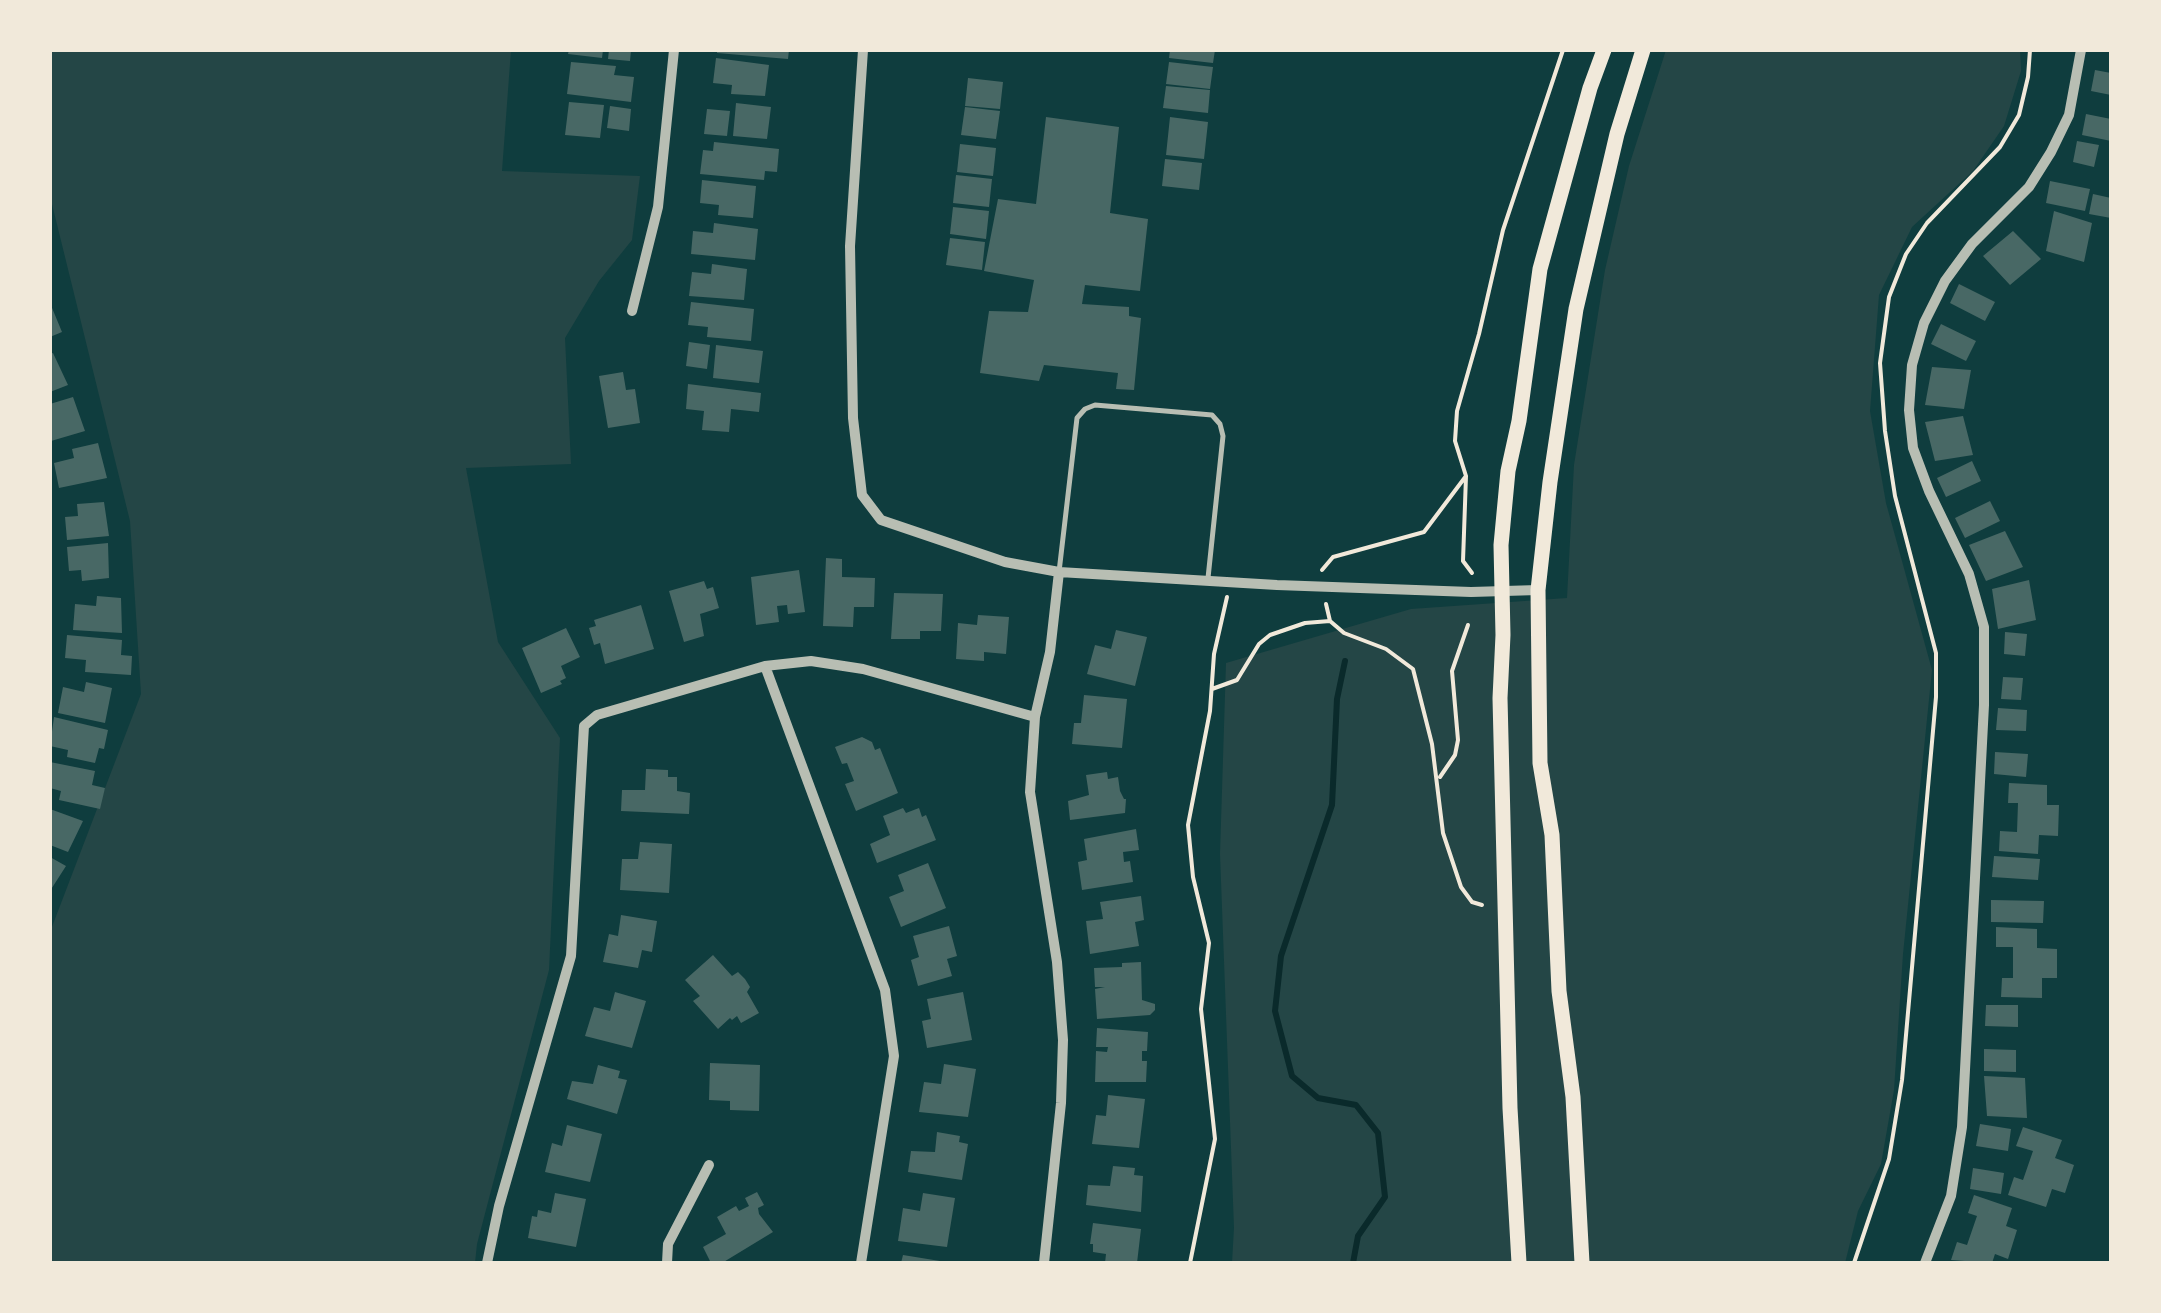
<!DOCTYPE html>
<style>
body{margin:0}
#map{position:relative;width:2161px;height:1313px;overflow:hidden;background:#0f3d3e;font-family:"Golos Text",sans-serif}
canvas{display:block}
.frame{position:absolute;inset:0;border:52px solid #f1e9da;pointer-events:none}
</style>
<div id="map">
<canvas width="2161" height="1313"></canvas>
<div class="frame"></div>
</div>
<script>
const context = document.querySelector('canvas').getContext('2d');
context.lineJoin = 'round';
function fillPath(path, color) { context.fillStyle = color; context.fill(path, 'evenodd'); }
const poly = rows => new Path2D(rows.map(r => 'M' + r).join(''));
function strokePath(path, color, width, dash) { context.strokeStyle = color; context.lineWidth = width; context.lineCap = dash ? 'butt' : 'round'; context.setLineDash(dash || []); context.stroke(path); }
fillPath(poly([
 [50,50,511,50,502,171,640,176,632,240,599,281,565,338,571,464,466,468,498,642,560,738,549,970,477,1244,475,1263,50,1263,50,932,141,694,130,521,50,196],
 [1666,50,2020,50,2021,71,2004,126,1973,171,1912,227,1879,295,1870,411,1886,503,1932,670,1903,954,1894,1090,1881,1164,1858,1211,1845,1263,1232,1263,1234,1228,1220,854,1226,663,1411,609,1567,598,1574,465,1605,270,1629,166]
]), '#244646');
strokePath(poly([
 [1345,661,1337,699,1332,805,1281,956,1275,1011,1292,1076,1318,1098,1356,1105,1378,1133,1385,1197,1358,1236,1353,1263]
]), '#0a2a2b', 6);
fillPath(poly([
 [569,50,603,50,602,58,568,54],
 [609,50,631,50,630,61,608,59],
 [717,50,789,50,788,59,717,53],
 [1170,50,1215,50,1213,63,1169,58],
 [716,58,769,65,765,96,731,94,732,85,713,83],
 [571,62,616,66,614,75,634,77,631,102,567,94],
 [1169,62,1213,67,1210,89,1166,84],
 [2095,70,2111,73,2111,95,2091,91],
 [968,78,1003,82,1000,109,965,106],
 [1166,86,1210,90,1208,113,1163,108],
 [569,102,604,105,600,138,565,135],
 [736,103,771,107,767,139,733,136],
 [610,106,631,109,629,131,607,128],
 [965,107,1000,111,996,139,961,135],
 [707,109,730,111,727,136,704,134],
 [2086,114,2111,119,2111,141,2082,135],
 [1046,117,1119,127,1110,213,1148,219,1140,291,1085,285,1082,304,1129,307,1129,316,1141,318,1134,390,1116,389,1118,373,1044,365,1039,381,980,373,989,311,1028,312,1034,280,984,271,998,199,1036,204],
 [1170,117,1208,122,1204,159,1166,155],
 [2077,141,2099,145,2094,167,2073,162],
 [714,142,779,149,777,172,765,171,764,180,700,174,703,150,713,151],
 [960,144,996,148,993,176,957,172],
 [1165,159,1202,163,1199,190,1162,186],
 [956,175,992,179,989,207,953,203],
 [702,180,756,186,753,218,718,215,719,205,700,203],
 [2050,181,2090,189,2085,211,2046,203],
 [2093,194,2111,198,2111,218,2089,214],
 [953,207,989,211,986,239,950,234],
 [2054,211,2092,223,2084,262,2046,251],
 [714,223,758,229,755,260,691,254,693,231,713,233],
 [2013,231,2041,259,2010,285,1983,256],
 [950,238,985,242,982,270,946,265],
 [712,264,747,269,744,300,689,296,692,272,711,274],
 [1959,284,1995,302,1985,321,1950,303],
 [691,302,754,309,751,341,707,337,708,327,688,325],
 [50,303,62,332,50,337],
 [1941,324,1976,341,1966,361,1931,344],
 [689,342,710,345,707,369,686,366],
 [716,345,763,351,759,383,713,378],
 [53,353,68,385,50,392,50,354],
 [1932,367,1971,370,1964,409,1925,405],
 [623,372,626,390,635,389,640,423,608,428,599,376],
 [688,384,761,393,759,412,731,409,729,432,702,430,704,411,686,409],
 [73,397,85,431,51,441,50,404],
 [1963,416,1973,455,1935,461,1925,422],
 [98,443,107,478,59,488,54,463,74,458,72,449],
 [1972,461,1981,481,1946,497,1937,478],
 [1990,501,2000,521,1965,538,1955,518],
 [104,502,109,536,67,540,65,517,78,516,77,504],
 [2005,531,2023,567,1986,581,1969,545],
 [108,543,109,578,82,581,81,570,69,571,67,547],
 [826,558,842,559,842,577,875,578,874,607,854,607,853,627,823,626],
 [799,570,805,612,788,614,787,605,777,606,779,622,756,625,751,577],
 [2029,580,2036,620,1998,629,1992,589],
 [704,581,707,589,713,587,719,608,700,614,704,636,684,642,669,591],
 [894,593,943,594,941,631,920,631,920,639,891,639],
 [97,596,121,598,122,633,73,630,75,604,96,606],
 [641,605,654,649,605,664,600,643,594,645,589,628,596,626,594,620],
 [978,615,1009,617,1006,654,984,652,984,661,956,659,958,623,977,625],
 [566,628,580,657,561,666,566,678,560,681,562,684,541,693,522,648],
 [1116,630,1147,637,1135,686,1087,674,1095,645,1111,649],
 [2005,632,2027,634,2025,656,2004,654],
 [67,635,122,640,121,655,132,656,131,675,85,672,86,660,65,658],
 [2003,677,2023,678,2021,700,2001,699],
 [86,682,112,688,105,723,58,713,63,687,84,692],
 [1084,695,1127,699,1122,748,1072,744,1074,723,1081,723],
 [1998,708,2027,710,2026,731,1996,730],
 [54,717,108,730,104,749,99,748,95,763,67,757,68,750,50,746],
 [862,737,872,742,875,750,880,748,898,793,856,811,845,784,854,781,847,763,842,764,835,747],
 [1995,752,2028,754,2026,777,1994,774],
 [50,762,95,771,92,785,105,788,100,809,59,800,61,791,50,788],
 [646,769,668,770,668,777,677,777,677,791,690,793,689,814,621,811,622,790,645,790],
 [1107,772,1108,779,1118,777,1120,791,1124,799,1126,799,1125,813,1070,820,1068,801,1089,795,1086,775],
 [2009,783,2047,785,2047,805,2059,805,2058,836,2039,835,2038,854,1999,851,2000,831,2017,832,2018,803,2008,803],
 [903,808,906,813,919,808,922,817,926,815,936,840,877,863,870,844,890,835,883,816],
 [50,809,83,821,68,852,50,845],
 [1136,829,1139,850,1123,852,1124,862,1130,861,1133,882,1082,890,1078,862,1087,860,1084,839],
 [640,842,672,844,669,893,620,890,622,859,638,859],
 [1994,856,2040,859,2038,880,1992,877],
 [50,857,66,866,50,891],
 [928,863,946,908,901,927,889,897,904,891,898,875],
 [1141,896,1144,920,1135,922,1139,946,1090,954,1086,921,1103,919,1100,902],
 [1991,900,2044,901,2043,923,1991,922],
 [621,915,657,921,652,952,642,950,638,968,603,962,609,934,618,936],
 [949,926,957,956,947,959,952,976,918,986,911,960,919,957,913,936],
 [1996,927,2037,929,2037,948,2057,949,2057,978,2042,978,2042,998,2001,997,2002,978,2013,978,2013,947,1996,947],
 [713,955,732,976,738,972,745,979,750,987,747,992,759,1013,741,1023,737,1016,732,1020,730,1018,718,1029,693,1001,700,996,685,980],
 [1141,962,1142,1000,1155,1004,1155,1010,1150,1015,1097,1019,1095,989,1105,987,1095,987,1094,968,1122,967,1122,963],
 [615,992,646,1001,632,1048,585,1036,594,1007,610,1011],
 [963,992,972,1040,927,1048,922,1021,931,1019,927,999],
 [1986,1005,2018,1005,2018,1027,1985,1026],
 [1097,1028,1148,1032,1147,1051,1142,1051,1142,1061,1147,1061,1146,1082,1095,1082,1096,1051,1107,1052,1108,1047,1096,1047],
 [1984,1049,2016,1050,2016,1072,1984,1071],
 [710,1063,760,1065,759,1111,730,1110,730,1101,709,1100],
 [944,1064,976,1069,968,1117,919,1112,924,1082,941,1084],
 [598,1065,620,1071,618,1078,627,1080,617,1114,567,1099,572,1081,593,1084],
 [1984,1076,2025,1078,2027,1118,1987,1116],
 [1108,1095,1145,1099,1139,1148,1092,1144,1096,1115,1106,1116],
 [1980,1124,2011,1129,2008,1151,1976,1146],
 [567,1125,602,1134,590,1182,545,1172,552,1143,562,1146],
 [2023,1127,2062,1140,2055,1158,2074,1165,2065,1193,2052,1189,2046,1207,2008,1195,2014,1177,2023,1180,2033,1151,2016,1146],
 [937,1132,960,1136,959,1142,968,1144,962,1180,908,1172,911,1151,935,1152],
 [1113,1166,1135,1168,1134,1175,1143,1176,1141,1212,1086,1205,1088,1185,1110,1186],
 [1973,1168,2004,1173,2001,1194,1970,1189],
 [757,1192,764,1205,758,1208,759,1214,773,1232,722,1263,711,1263,703,1247,726,1234,717,1217,736,1206,739,1211,749,1206,745,1198],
 [555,1193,586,1199,576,1247,528,1238,532,1216,537,1217,538,1210,551,1213],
 [923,1193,955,1198,947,1247,898,1241,903,1208,920,1211],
 [1974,1195,2012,1208,2006,1226,2017,1230,2008,1259,1995,1254,1992,1263,1951,1260,1957,1242,1967,1245,1977,1216,1968,1213],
 [1093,1223,1141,1229,1137,1263,1105,1263,1106,1254,1093,1252,1093,1244,1090,1244],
 [903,1255,940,1261,939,1263,901,1263]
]), '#486865');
strokePath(poly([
 [1322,570,1333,557,1424,532,1466,476],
 [1472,573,1463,561,1466,476,1455,441,1457,411,1479,334,1503,230,1563,50],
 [1326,604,1330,621,1344,633,1386,649,1413,669,1432,744,1443,833,1461,887,1472,902,1482,905],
 [1212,689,1237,680,1259,644,1270,635,1305,623,1330,621],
 [1440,777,1455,755,1458,740,1452,671,1468,625],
 [1190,1263,1215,1139,1201,1009,1209,943,1193,877,1188,825,1210,711,1214,654,1227,597],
 [1854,1263,1889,1159,1902,1080,1936,697,1936,653,1895,496,1885,431,1880,363,1889,297,1906,254,1927,223,2000,147,2019,115,2028,77,2030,50]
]), '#f1e9da', 4);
strokePath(poly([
 [1059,572,1077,418,1085,409,1095,405,1212,415,1220,424,1223,436,1208,578]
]), '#b8beb3', 5);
strokePath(poly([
 [863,50,850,246,853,418,862,495,881,520,1005,562,1059,572,1277,585,1471,592,1538,590],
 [632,311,658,207,674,50],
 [765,666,885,990,894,1056,861,1263],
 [487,1263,499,1206,571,956,584,726,597,715,765,666,811,661,863,669,1035,717],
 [667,1263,668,1244,709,1165],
 [1044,1263,1061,1103,1063,1040,1057,962,1030,792,1035,717,1050,652,1059,572],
 [1925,1263,1951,1196,1962,1127,1984,705,1984,627,1969,574,1929,491,1913,448,1909,410,1912,365,1924,323,1945,281,1972,244,2029,187,2051,152,2069,115,2081,50]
]), '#b8beb3', 10);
strokePath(poly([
 [1519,1263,1510,1108,1500,698,1503,635,1501,545,1508,471,1519,421,1540,269,1590,88,1604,50],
 [1582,1263,1573,1097,1559,991,1552,835,1540,763,1538,590,1550,482,1576,309,1617,134,1643,50]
]), '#f1e9da', 15);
</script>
